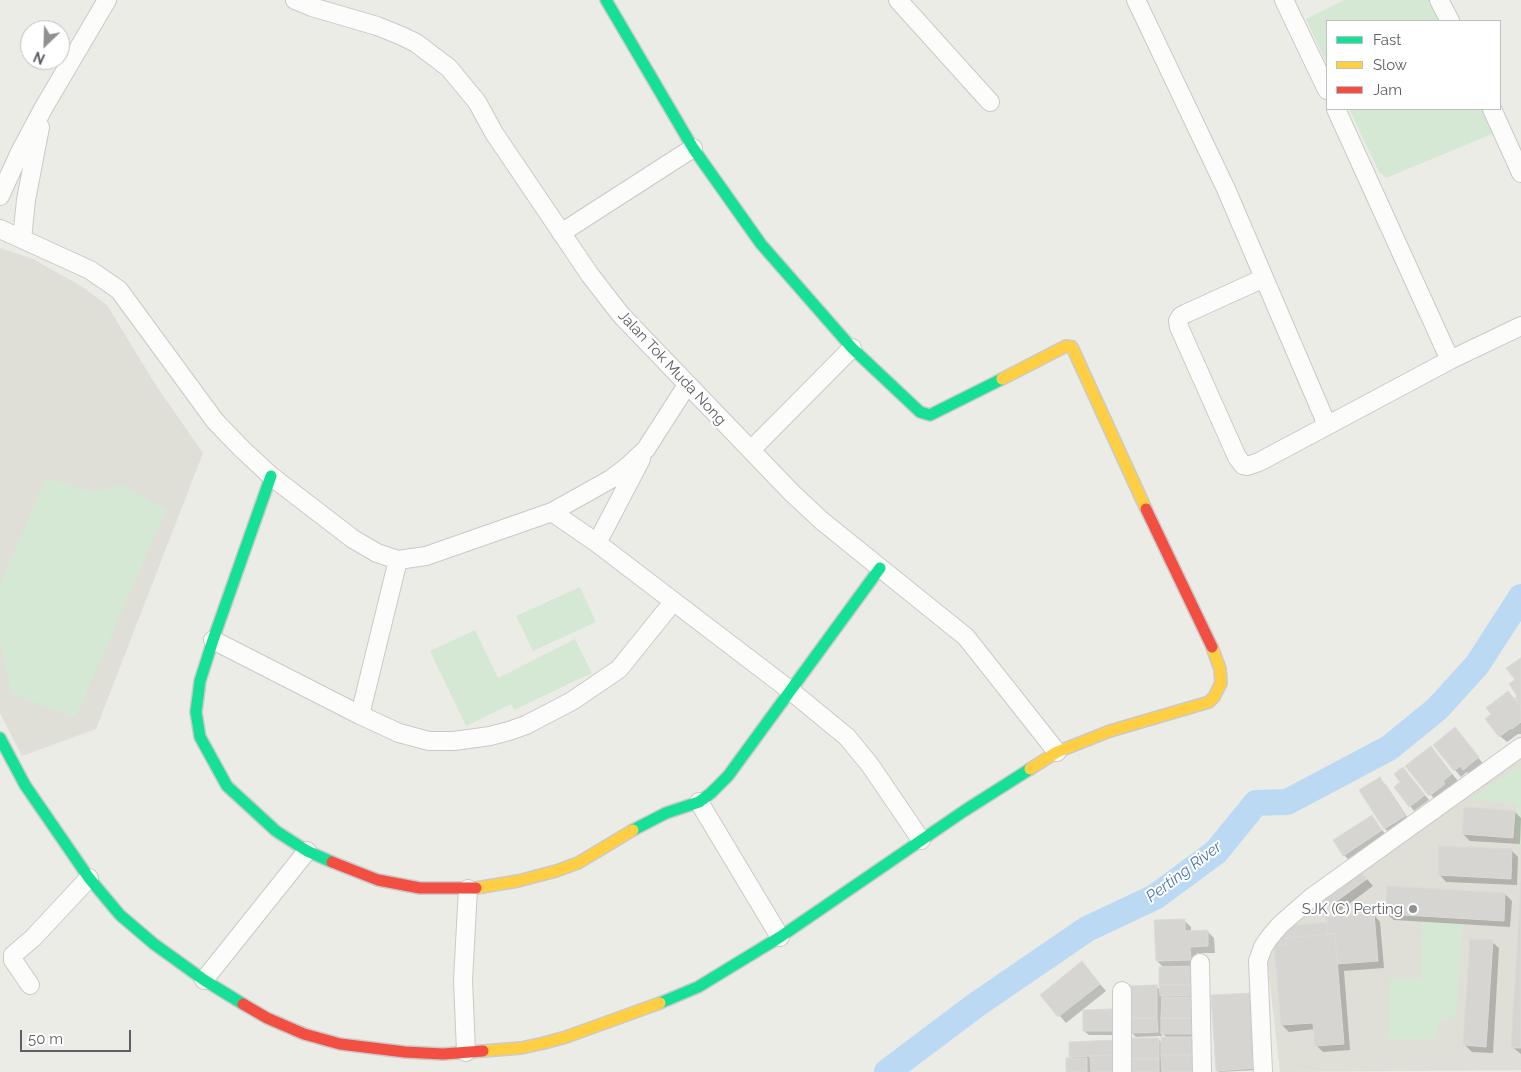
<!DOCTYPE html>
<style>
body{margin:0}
#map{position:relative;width:1521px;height:1072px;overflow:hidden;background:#ecece7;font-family:Raleway,sans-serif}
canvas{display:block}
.legend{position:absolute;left:1326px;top:20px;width:175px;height:90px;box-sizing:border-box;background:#fff;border:1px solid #bebfc1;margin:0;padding:6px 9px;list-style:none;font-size:15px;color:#5c5f64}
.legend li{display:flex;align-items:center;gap:10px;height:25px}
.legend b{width:25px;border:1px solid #bebfc1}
.north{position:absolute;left:20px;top:20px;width:50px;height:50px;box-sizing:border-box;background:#fff;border:1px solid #bebfc1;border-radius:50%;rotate:204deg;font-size:14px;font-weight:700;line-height:20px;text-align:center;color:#5c5f64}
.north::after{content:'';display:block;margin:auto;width:18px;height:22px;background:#8e9092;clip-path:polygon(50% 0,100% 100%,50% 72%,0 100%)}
.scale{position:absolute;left:20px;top:1030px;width:111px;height:22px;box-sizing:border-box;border:2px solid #5c5f64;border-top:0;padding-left:6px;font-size:15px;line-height:18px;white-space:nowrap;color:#5c5f64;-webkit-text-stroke:4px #fff;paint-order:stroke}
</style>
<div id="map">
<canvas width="1521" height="1072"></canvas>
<ul class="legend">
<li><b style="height:6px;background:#16e098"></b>Fast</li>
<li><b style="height:6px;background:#ffcf43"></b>Slow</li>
<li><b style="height:6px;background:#f24e42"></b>Jam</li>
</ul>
<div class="north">N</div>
<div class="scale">50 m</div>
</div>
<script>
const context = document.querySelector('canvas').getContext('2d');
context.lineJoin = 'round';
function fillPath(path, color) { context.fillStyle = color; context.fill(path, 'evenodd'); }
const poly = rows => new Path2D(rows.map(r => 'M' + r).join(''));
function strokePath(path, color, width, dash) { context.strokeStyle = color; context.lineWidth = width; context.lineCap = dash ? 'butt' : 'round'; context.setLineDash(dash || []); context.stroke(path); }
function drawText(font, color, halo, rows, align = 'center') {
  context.font = font + ' Raleway,sans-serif'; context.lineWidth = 4; context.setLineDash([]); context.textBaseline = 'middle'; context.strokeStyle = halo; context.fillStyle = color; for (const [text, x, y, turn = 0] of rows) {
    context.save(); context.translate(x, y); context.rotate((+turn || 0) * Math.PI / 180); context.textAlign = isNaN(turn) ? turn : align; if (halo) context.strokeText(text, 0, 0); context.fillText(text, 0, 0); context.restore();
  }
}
fillPath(poly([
 [0,248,33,259,81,286,107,305,155,384,203,453,96,729,22,756,0,713],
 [1521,757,1521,1070,1280,1072,1266,951,1289,923]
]), '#dfded7');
fillPath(poly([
 [1344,0,1429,0,1440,21,1327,21,1327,64,1306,19],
 [1349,109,1485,109,1497,132,1386,178,1379,172],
 [46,477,91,492,123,485,166,510,76,717,11,694,0,642,0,584],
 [580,587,596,622,533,651,516,616],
 [475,630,498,678,575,639,592,673,514,710,511,704,466,726,430,651],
 [1521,764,1521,844,1516,844,1517,804,1470,799],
 [1422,922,1463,924,1456,1017,1443,1018,1438,1024,1436,1039,1389,1039,1389,979,1421,979]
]), '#d5e8d4');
fillPath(poly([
 [1514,699,1521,706,1521,734,1518,734,1507,742,1500,736],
 [1462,736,1484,765,1470,775,1467,772,1461,777,1455,770],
 [1437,755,1458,781,1448,789,1437,802,1407,766],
 [1403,768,1429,800,1414,811,1396,788,1402,782],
 [1379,779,1386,785,1411,823,1392,835,1385,829],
 [1515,812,1521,818,1520,844,1470,841,1463,834],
 [1372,816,1386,835,1348,859,1344,855],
 [1511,850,1518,857,1517,885,1446,882,1440,875],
 [1367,879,1373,886,1338,912,1325,898],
 [1505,894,1512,901,1510,927,1394,920,1387,914],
 [1521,895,1521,1054,1512,1047],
 [1374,915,1380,922,1384,968,1344,971,1350,1050,1323,1052,1316,1045,1315,1029,1289,1032,1282,1025,1275,946,1289,927,1328,923],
 [1184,920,1191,927,1191,932,1207,931,1214,938,1215,953,1197,953,1198,1072,1133,1072,1158,1039,1163,1044,1168,1039,1162,1033,1162,1036,1136,1037,1131,1032,1156,986,1161,991,1164,968,1157,961],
 [1492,942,1499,948,1493,1053,1472,1052,1465,1045],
 [1088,970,1106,991,1066,1023,1042,995],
 [1212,997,1257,1070,1219,1072,1217,1070],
 [1112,1010,1116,1015,1117,1035,1089,1035,1084,1031],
 [1070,1043,1121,1072,1067,1072,1074,1060,1070,1056]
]), '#0003');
strokePath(poly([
 [887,1072,976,1005,1087,929,1155,897,1216,852,1256,803,1287,802,1389,748,1437,709,1477,665,1521,597]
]), '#bcd9f4', 26);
const building = poly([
 [1521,658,1521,706,1515,698,1517,696,1509,684,1515,680,1506,668,1521,658],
 [1508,691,1521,707,1521,722,1512,729,1511,728,1499,737,1485,719,1491,714,1486,708,1508,691],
 [1455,727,1479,757,1463,770,1460,766,1454,771,1433,745,1455,727],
 [1431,746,1452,774,1443,781,1445,784,1429,796,1405,766,1431,746],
 [1403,767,1425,795,1409,807,1394,787,1400,782,1394,774,1403,767],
 [1380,777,1405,816,1384,829,1359,790,1380,777],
 [1464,807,1515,811,1513,838,1462,834,1464,807],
 [1372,815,1382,830,1343,856,1333,840,1372,815],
 [1439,846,1512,849,1511,879,1438,875,1439,846],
 [1360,870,1367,879,1330,906,1324,898,1360,870],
 [1521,882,1521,1048,1511,1048,1521,882],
 [1387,886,1505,893,1504,921,1386,914,1387,886],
 [1374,913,1378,961,1337,964,1335,934,1328,934,1327,917,1374,913],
 [1185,919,1185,931,1208,930,1208,946,1190,947,1191,960,1156,961,1154,920,1185,919],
 [1327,922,1328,934,1286,938,1286,945,1274,946,1289,926,1327,922],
 [1335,934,1344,1044,1315,1046,1313,1023,1281,1025,1274,946,1286,945,1286,938,1335,934],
 [1470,939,1493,940,1486,1047,1463,1045,1470,939],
 [1082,961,1100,984,1058,1017,1040,995,1082,961],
 [1194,966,1194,985,1159,985,1159,967,1194,966],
 [1157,985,1157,1018,1130,1018,1129,986,1157,985],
 [1159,985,1194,985,1194,995,1160,996,1159,985],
 [1251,993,1256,1068,1216,1071,1211,995,1251,993],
 [1162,997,1192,997,1192,1018,1161,1018,1162,997],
 [1112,1009,1113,1031,1083,1031,1083,1010,1112,1009],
 [1130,1018,1157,1018,1158,1032,1130,1033,1130,1018],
 [1161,1018,1192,1018,1192,1034,1161,1034,1161,1018],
 [1161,1037,1194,1037,1194,1055,1161,1055,1161,1037],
 [1131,1038,1159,1038,1159,1059,1131,1059,1131,1038],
 [1116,1040,1117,1055,1069,1057,1069,1042,1116,1040],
 [1117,1055,1117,1072,1091,1072,1090,1056,1117,1055],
 [1161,1055,1194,1055,1194,1072,1162,1072,1161,1055],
 [1066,1058,1087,1058,1087,1072,1066,1072,1066,1058],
 [1131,1059,1159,1059,1159,1072,1131,1072,1131,1059]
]);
fillPath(building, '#d6d5d2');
strokePath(building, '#dbdad6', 1);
const street = poly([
 [295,0,312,7,377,26,402,36,416,43,449,68,477,102,494,133,590,275,621,315,792,493,822,521,966,637,1057,752],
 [898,0,990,102],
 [1136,0,1226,189,1327,425],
 [1284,0,1327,90],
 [1439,0,1450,21],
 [1336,109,1450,360],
 [1492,109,1521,173],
 [0,196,20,152,44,107,107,0],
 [0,229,90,270,119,290,215,421,242,449,271,476,353,539,377,553,398,560,426,556,552,512,611,479,627,467,646,449,687,385],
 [561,233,693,148],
 [22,239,26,200,40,127],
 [1264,278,1187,313,1181,316,1178,321,1179,327,1237,457,1243,465,1247,466,1259,462,1450,360,1521,326],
 [751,450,852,348],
 [552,512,597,543,791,691,847,737,870,765,921,840],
 [597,543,641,459],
 [213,640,360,715,399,733,429,741,454,741,490,736,509,731,526,725,572,701,619,669,673,602],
 [360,715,398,560],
 [699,802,780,937],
 [1200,963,1202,1072],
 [204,980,307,851],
 [30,985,13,960,13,955,33,938,89,878],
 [1122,991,1122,1072],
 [466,1052,463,980,468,889],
 [1263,1072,1258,961,1263,947,1269,938,1280,925,1312,897,1521,747]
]);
const fast = poly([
 [606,0,693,148,761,244,852,348,920,412,930,415,1002,379],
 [271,476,213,640,200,681,196,712,200,737,227,786,276,831,307,851,332,862],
 [0,738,25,785,89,878,120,915,154,944,204,980,243,1004],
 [633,830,666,813,699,802,711,793,728,776,880,568],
 [660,1003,698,987,780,937,964,811,1030,769]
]);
const slow = poly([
 [1002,379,1066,346,1072,347,1146,509],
 [1030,769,1057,752,1110,731,1209,702,1214,697,1221,683,1220,669,1212,647],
 [476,888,518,881,556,871,578,863,633,830],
 [483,1051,521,1048,544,1043,566,1037,660,1003]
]);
const jam = poly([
 [1146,509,1212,647],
 [332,862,378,880,420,888,476,888],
 [243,1004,267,1018,304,1034,340,1044,405,1052,443,1054,483,1051]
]);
strokePath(street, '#c9c9c9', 20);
strokePath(fast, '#cacaca', 14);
strokePath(slow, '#cacaca', 14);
strokePath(jam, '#cacaca', 14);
strokePath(street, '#fcfcfb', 18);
strokePath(fast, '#16e098', 11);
strokePath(slow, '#ffcf43', 11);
strokePath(jam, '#f24e42', 11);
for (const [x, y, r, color] of [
 [1413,909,5,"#8e9092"]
]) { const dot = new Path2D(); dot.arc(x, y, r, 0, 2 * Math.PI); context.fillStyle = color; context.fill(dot); strokePath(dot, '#fff', 2); }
drawText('15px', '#5c5f64', '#fff', [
 ["Jalan Tok Muda Nong",672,368,47]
]);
drawText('15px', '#5c5f64', '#fff', [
 ["SJK (C) Perting",1403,909]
], 'right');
drawText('italic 16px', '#4976b4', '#fff', [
 ["Perting River",1184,872,-37]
]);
</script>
